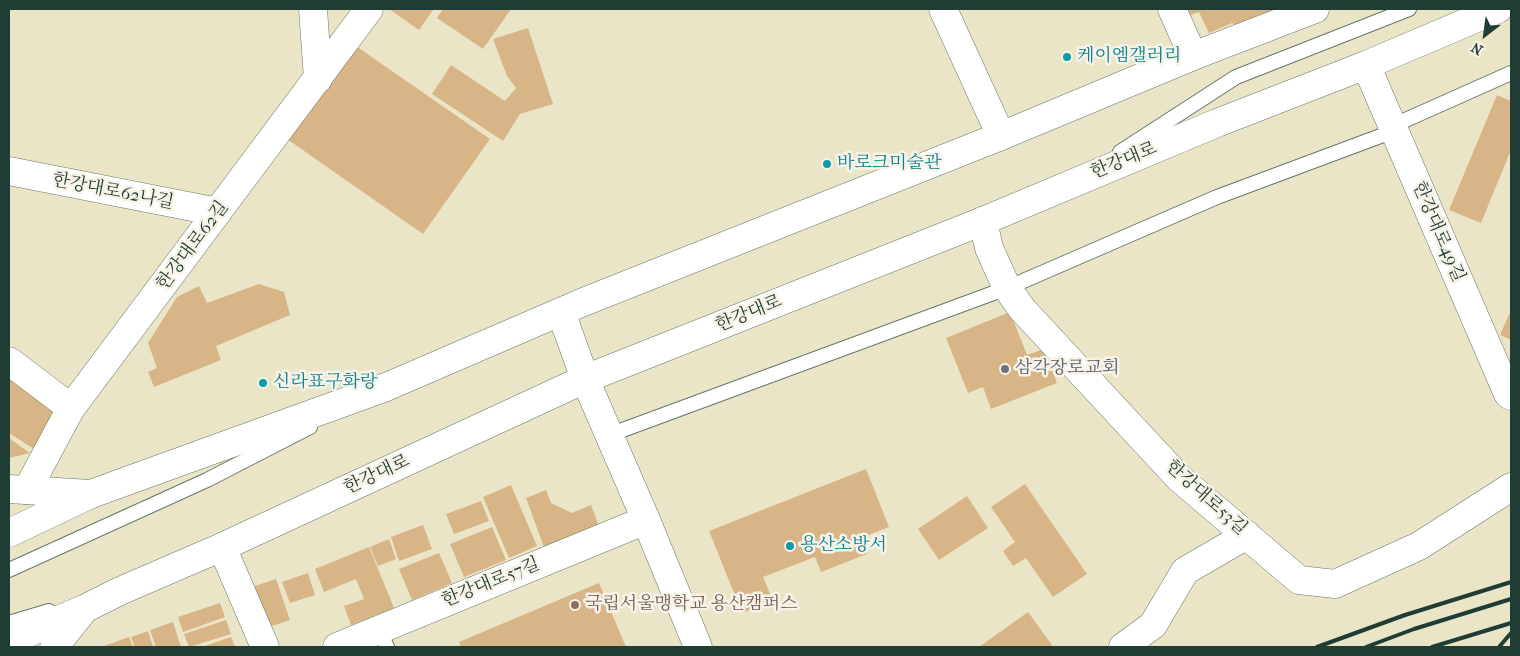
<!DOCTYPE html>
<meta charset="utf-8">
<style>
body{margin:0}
#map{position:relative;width:1520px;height:656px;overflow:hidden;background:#ebe5c7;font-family:"IM FELL French Canon",serif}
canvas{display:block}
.frame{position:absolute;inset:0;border:10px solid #1f3d34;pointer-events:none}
.north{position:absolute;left:1460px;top:10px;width:50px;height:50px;-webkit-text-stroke:4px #f7f3e8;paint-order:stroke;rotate:210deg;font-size:14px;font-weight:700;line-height:20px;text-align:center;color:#1f3d34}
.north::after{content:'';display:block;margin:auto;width:18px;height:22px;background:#1f3d34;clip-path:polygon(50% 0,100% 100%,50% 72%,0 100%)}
</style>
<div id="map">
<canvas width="1520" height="656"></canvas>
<div class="frame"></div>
<div class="north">N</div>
</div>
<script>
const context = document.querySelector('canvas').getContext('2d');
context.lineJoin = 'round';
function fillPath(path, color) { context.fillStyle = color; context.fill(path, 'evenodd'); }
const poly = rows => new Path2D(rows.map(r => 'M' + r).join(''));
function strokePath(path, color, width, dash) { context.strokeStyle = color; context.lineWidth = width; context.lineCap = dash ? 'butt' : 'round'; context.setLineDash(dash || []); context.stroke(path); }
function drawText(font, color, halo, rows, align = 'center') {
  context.font = font + ' "IM FELL French Canon","Noto Serif KR",serif'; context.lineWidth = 5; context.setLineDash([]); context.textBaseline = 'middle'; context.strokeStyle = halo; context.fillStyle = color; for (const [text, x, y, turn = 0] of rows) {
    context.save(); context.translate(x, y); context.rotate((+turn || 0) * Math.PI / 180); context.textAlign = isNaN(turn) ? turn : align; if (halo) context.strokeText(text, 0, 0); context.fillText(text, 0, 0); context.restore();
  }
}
fillPath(poly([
 [389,9,431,9,433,10,419,30],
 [443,9,511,9,483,49,437,18],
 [1184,9,1275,9,1236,25,1232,23,1209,33,1199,12,1188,16],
 [528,28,553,104,520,114,503,141,432,94,451,65,505,101,516,88,507,76,493,39],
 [353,44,490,139,423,234,287,139],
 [1497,95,1511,101,1511,150,1481,223,1449,210],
 [259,284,284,292,290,315,216,346,221,360,154,387,148,372,157,368,148,343,177,297,199,286,207,303],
 [1511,310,1511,340,1500,335],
 [1010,312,1027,355,1044,349,1057,383,991,409,983,387,968,393,946,338],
 [9,375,61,410,34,449,9,433],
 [9,438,30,453,9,458],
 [866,469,889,527,861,538,867,554,821,572,815,557,763,577,773,601,742,613,709,531],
 [1025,484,1087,574,1053,597,1026,558,1013,566,1003,551,1015,542,991,507],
 [511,485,537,546,509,558,483,497],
 [546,490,551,503,572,513,591,505,600,529,545,550,526,498],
 [967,496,988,528,939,560,918,529],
 [481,501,489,521,454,534,446,514],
 [423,525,432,549,399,561,391,537],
 [492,527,506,560,464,577,450,544],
 [389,539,396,559,378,566,370,547],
 [369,547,394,608,351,625,344,606,364,599,356,579,324,592,315,569],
 [439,553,452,583,412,600,399,569],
 [308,573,315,595,290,603,282,582],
 [276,579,290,620,266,628,252,587],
 [599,583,626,647,461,647,459,642],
 [220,603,225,617,183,632,178,617],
 [1028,612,1052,645,1049,647,979,647],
 [226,620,231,634,189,647,184,634],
 [173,622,181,647,156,647,150,630],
 [148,631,153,647,135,647,131,637],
 [129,637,133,647,101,647],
 [231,637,235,647,202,647]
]), '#d8b586');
const lane = poly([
 [1392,126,1511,73],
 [1120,152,1236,77,1409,9],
 [609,435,1007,288,1217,197,1394,131],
 [9,570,207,480,310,427],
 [9,623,49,611],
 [379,630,387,647]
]);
const street = poly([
 [313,9,318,79],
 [943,9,1001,136],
 [1172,9,1193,56],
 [1366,65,1508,394,1511,396],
 [9,171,218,212],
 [983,221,989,248,1007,288,1022,309,1179,478,1299,580,1335,584,1419,546,1511,487],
 [561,312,585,379,646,520,698,647],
 [9,361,71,408],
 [27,490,71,408,369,9],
 [222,547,265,647],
 [337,647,646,520],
 [1123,647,1153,625,1185,571,1247,535]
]);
const primary = poly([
 [9,489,90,494],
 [9,533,91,494,386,387,581,303,1001,136,1193,56,1315,9],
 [9,641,84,609,120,591,222,547,585,379,983,221,1217,123,1366,65,1498,9],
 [54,647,83,611]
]);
strokePath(lane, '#667867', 16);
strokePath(street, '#667867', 29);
strokePath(primary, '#667867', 29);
strokePath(lane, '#fff', 14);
strokePath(street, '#fff', 28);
strokePath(primary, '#fff', 28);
strokePath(poly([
 [1317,647,1405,615,1511,582],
 [1366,647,1414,629,1511,599],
 [1432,647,1511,623],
 [1499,647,1511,633]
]), '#1f3d34', 4);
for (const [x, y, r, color] of [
 [1067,57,5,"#0f9aa8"],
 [827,164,5,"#0f9aa8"],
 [1005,369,5,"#6b7280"],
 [263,383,5,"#0f9aa8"],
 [790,546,5,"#0f9aa8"],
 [575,605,5,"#8d6e63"]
]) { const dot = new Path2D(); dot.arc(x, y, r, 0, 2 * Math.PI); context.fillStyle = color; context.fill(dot); strokePath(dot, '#f7f3e8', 2); }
drawText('18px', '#0d838f', '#f7f3e8', [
 ["케이엠갤러리",1077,57],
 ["바로크미술관",837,164],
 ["신라표구화랑",273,383],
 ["용산소방서",800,546]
], 'left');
drawText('18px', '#1f3d34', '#f7f3e8', [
 ["한강대로",1124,161,-22],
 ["한강대로62나길",113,192,11],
 ["한강대로49길",1438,232,67],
 ["한강대로62길",193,246,-53],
 ["한강대로",749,314,-22],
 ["한강대로",377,475,-25],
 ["한강대로53길",1206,498,42],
 ["한강대로57길",491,583,-22]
]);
drawText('18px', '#5b616d', '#f7f3e8', [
 ["삼각장로교회",1015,369]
], 'left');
drawText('18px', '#785e54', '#f7f3e8', [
 ["국립서울맹학교 용산캠퍼스",585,605]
], 'left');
</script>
